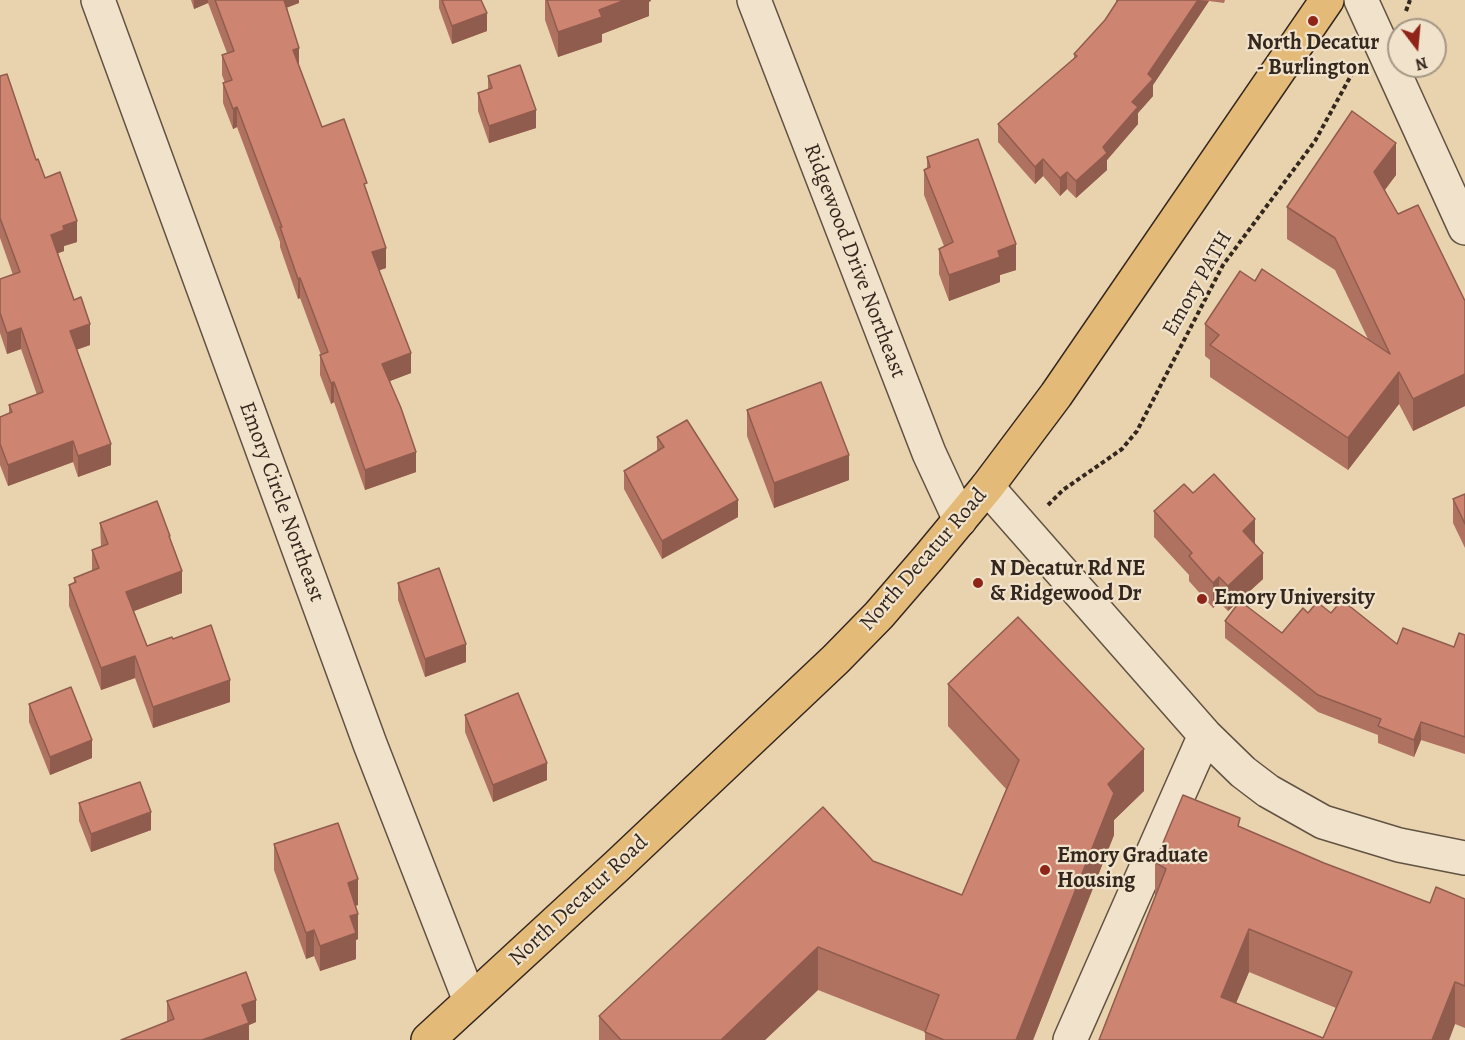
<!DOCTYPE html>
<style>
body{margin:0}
#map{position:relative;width:1465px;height:1040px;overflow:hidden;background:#e9d3af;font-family:Alegreya,serif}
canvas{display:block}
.north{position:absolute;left:1387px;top:18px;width:60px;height:60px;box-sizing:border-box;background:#f1e2cb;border:2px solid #a59786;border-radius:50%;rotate:164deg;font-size:16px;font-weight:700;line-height:24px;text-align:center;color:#34271e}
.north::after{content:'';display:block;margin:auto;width:21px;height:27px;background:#8f2418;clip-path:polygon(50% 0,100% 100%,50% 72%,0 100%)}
</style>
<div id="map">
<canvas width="1465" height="1040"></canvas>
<div class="north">N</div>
</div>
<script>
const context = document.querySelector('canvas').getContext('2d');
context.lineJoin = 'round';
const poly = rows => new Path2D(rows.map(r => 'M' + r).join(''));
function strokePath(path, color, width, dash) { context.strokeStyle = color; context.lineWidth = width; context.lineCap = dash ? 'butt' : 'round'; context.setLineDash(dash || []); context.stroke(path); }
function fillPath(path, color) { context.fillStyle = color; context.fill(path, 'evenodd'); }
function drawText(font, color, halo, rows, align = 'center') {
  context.font = font + ' Alegreya,serif'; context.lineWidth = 4.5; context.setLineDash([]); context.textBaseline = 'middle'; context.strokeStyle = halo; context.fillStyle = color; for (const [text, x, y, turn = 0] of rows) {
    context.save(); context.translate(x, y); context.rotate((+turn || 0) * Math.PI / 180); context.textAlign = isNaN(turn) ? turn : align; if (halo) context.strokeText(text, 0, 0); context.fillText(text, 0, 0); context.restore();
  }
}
const minor = poly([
 [98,0,370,744,470,1001],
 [754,0,929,453,960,520],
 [1361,0,1465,228],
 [987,487,1205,735,1243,772,1268,791,1323,822,1399,845,1465,858],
 [1070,1040,1205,735]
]);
const major = poly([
 [428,1040,618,865,836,659,879,615,929,557,987,487,1056,395,1327,0]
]);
strokePath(minor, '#615242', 36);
strokePath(major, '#34271e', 36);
strokePath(poly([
 [1406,11,1410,0],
 [1048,505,1063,490,1122,449,1137,431,1223,265,1315,141,1354,70]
]), '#34271e', 4, [4.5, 3]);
strokePath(minor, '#f1e2cb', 33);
strokePath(major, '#e4ba78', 33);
fillPath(poly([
 [191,0,299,0,299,3,287,7,299,67,322,127,367,192,386,268,379,270,411,373,390,381,416,472,365,490,334,402,331,404,320,375,320,355,321,355,300,298,298,299,280,247,280,242,237,127,233,129,223,103,223,83,225,83,222,75,222,55,227,53,208,3,194,9],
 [439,0,481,0,487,31,452,44,439,8],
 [545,0,651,0,651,1,649,2,649,16,602,34,602,42,558,57,545,20],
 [1116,0,1225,0,1224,3,1209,1,1153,85,1153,96,1138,113,1138,124,1107,160,1107,170,1076,198,1067,189,1060,196,1043,176,1035,184,998,142,998,124,1074,59,1074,54,1105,20,1116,3],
 [0,76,36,160,77,242,64,246,64,251,58,253,90,345,76,350,111,465,78,477,73,462,8,486,0,465,0,417,9,413,9,405,37,395,21,349,7,354,0,333,0,279,13,275,0,238],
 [488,76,536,128,489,143,478,111,478,93,488,90],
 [927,157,1016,270,1000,275,1000,282,949,301,939,274,939,249,944,246,924,195,924,170,927,168],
 [1396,175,1385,190,1398,214,1465,301,1465,406,1413,431,1399,404,1348,470,1210,377,1210,360,1205,356,1205,324,1255,281,1368,339,1335,270,1287,239,1287,207],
 [747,410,849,480,774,508,747,436],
 [657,437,738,517,662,559,624,489,624,471,657,451],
 [1193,493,1255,545,1263,579,1228,611,1219,602,1213,608,1189,581,1189,575,1154,537,1154,511],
 [1465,494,1465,548,1453,523,1453,499],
 [100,523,170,541,182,593,134,611,147,646,173,639,230,702,153,728,135,678,101,690,69,606,69,585,74,583,74,578,92,571,92,550,101,547],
 [398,583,466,662,425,677,398,600],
 [1308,613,1331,613,1397,644,1454,647,1465,635,1465,754,1421,740,1414,757,1378,743,1378,735,1318,712,1225,638,1225,621,1282,633],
 [948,684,1144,791,1114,820,1114,835,1033,1040,925,1040,925,1032,818,990,765,1040,599,1040,599,1016,873,861,962,895,1006,789,948,726],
 [29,704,92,758,50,775,29,722],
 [465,715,547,780,493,802,465,732],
 [79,803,151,830,91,852,79,821],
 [1240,827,1324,863,1430,903,1465,899,1465,1028,1455,1024,1449,1040,1099,1040,1155,896,1155,862],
 [1249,972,1336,1008,1323,1038,1236,1003],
 [274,844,358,905,355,906,358,939,356,940,356,959,320,971,314,956,306,959,274,870],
 [167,1001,256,1022,249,1025,249,1040,167,1021]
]), '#b07260');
fillPath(poly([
 [194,0,208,0,208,3,194,9],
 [281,0,299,0,299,3,281,10],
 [625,0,651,0,649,2,649,16,602,34,602,42,558,57,558,32,599,10],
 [1198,0,1209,1,1153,85,1153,96,1138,113,1138,124,1107,160,1107,170,1076,198,1076,181,1103,147,1132,102,1148,74],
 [487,13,487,31,452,44,452,26],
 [299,48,299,68,293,50],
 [237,107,237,127,233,129,233,109],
 [536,110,536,128,489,143,489,126],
 [1396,143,1396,175,1374,204,1374,172],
 [1043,159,1043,176,1035,184,1035,167],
 [1067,172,1067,189,1060,196,1060,178],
 [77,221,77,242,64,246,64,251,51,256,51,235,63,226],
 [1016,244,1016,270,1000,275,1000,282,949,301,949,275,998,251],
 [386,248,386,268,372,273,372,252],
 [300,278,300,298,298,299,298,279],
 [90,324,90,345,70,352,70,331],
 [21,328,21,349,7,354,7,333],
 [411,353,411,373,382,384,382,364],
 [1399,372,1399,404,1348,470,1348,438],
 [1465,374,1465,406,1413,431,1413,399],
 [334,382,334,402,331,404,331,383],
 [73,441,73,462,8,486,8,465],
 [111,444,111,465,78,477,78,456],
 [416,452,416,472,365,490,365,470],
 [849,455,849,480,774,508,774,483],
 [738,500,738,517,662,559,662,541],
 [1255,519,1255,545,1243,531],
 [1263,553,1263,579,1228,611,1228,586],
 [182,571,182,593,126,614,126,592],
 [1219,577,1219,602,1213,608,1213,583],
 [466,644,466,662,425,677,425,659],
 [135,656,135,678,101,690,101,668],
 [230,680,230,702,153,728,153,707],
 [1421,722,1421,740,1414,757,1414,740],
 [92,740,92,758,50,775,50,757],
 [1144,749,1144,791,1114,820,1114,835,1033,1040,1016,1040,1108,784],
 [547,763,547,780,493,802,493,785],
 [151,812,151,830,91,852,91,834],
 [358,879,358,905,348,908,348,883],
 [358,914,358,939,356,940,356,959,320,971,320,946,350,916],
 [1249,929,1249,972,1221,1039,1221,997],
 [314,930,314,956,306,959,306,933],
 [818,947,818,990,765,1040,721,1040],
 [1455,982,1455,1024,1449,1040,1432,1040],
 [256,1000,256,1022,249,1025,249,1040,202,1040,242,1005]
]), '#905c4e');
const building = poly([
 [215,0,284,0,299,48,293,50,322,127,344,119,367,183,364,184,386,248,372,252,411,353,382,364,401,408,416,452,365,470,334,382,331,383,320,355,328,352,300,278,298,279,280,227,282,227,237,107,233,109,223,83,232,80,222,55,234,51,215,0],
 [442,0,481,0,487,13,452,26,442,0],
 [547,0,625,0,599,10,602,17,558,32,547,0],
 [1118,0,1198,0,1148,74,1153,79,1132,102,1138,107,1103,147,1107,153,1076,181,1067,172,1060,178,1043,159,1035,167,998,124,1077,56,1074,54,1105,20,1118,0],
 [520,65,536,110,489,126,478,93,492,88,488,76,520,65],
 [7,74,36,160,38,159,45,178,60,172,77,221,63,226,64,230,51,235,74,300,81,297,90,324,70,331,111,444,78,456,73,441,8,465,0,444,0,417,12,412,9,405,43,392,21,328,7,333,0,313,0,279,20,272,0,218,0,76,7,74],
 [1352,111,1396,143,1374,172,1398,214,1418,205,1465,301,1465,374,1413,399,1399,372,1348,438,1210,345,1219,335,1205,324,1240,271,1255,281,1262,269,1390,354,1335,238,1287,207,1352,111],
 [978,139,1016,244,998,251,1000,257,949,275,939,249,953,242,924,170,930,167,927,157,978,139],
 [821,382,849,455,774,483,747,410,821,382],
 [687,420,738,500,662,541,624,471,664,447,657,437,687,420],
 [1214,474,1255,519,1243,531,1263,553,1228,586,1219,577,1213,583,1189,556,1192,553,1154,511,1184,484,1193,493,1214,474],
 [1465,494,1465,524,1453,499,1465,494],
 [157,501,170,536,169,536,182,571,126,592,147,646,172,637,173,639,211,625,230,680,153,707,135,656,101,668,69,585,76,582,74,578,99,568,92,550,108,544,100,523,157,501],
 [439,568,466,644,425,659,398,583,439,568],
 [1342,600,1397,644,1403,628,1454,647,1459,633,1465,635,1465,737,1421,722,1414,740,1378,726,1381,719,1318,695,1225,621,1240,601,1282,633,1303,608,1308,613,1317,602,1331,613,1342,600],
 [1018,617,1144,749,1108,784,1114,793,1016,1040,944,1040,925,1032,939,995,818,947,721,1040,621,1040,599,1016,823,807,873,861,962,895,1019,760,948,684,1018,617],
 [71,687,92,740,50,757,29,704,71,687],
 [518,693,547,763,493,785,465,715,518,693],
 [140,782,151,812,91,834,79,803,140,782],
 [1183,795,1240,818,1238,826,1324,863,1430,903,1436,887,1465,899,1465,986,1455,982,1432,1040,1099,1040,1166,869,1155,862,1183,795],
 [1249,929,1352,972,1323,1038,1221,997,1249,929],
 [338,823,358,879,348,883,358,914,350,916,356,933,320,946,314,930,306,933,274,844,338,823],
 [246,972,256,1000,242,1005,249,1023,202,1040,121,1040,174,1019,167,1001,246,972]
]);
fillPath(building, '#cd8470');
strokePath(building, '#905c4e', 1.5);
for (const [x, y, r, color] of [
 [1313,21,6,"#8f2418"],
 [978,583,6,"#8f2418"],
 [1202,599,6,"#8f2418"],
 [1045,870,6,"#8f2418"]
]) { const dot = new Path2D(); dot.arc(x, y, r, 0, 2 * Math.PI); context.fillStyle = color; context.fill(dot); strokePath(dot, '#f1e2cb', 2); }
drawText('bold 22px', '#34271e', '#f1e2cb', [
 ["North Decatur",1313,44,"center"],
 ["- Burlington",1313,69,"center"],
 ["N Decatur Rd NE",990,570],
 ["& Ridgewood Dr",990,595],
 ["Emory University",1214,599],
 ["Emory Graduate",1057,857],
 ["Housing",1057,882]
], 'left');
drawText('22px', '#34271e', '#f1e2cb', [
 ["Ridgewood Drive Northeast",854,261,69],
 ["Emory PATH",1198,284,-60],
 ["Emory Circle Northeast",281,502,70],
 ["North Decatur Road",924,560,-49],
 ["North Decatur Road",579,901,-43]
]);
</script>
